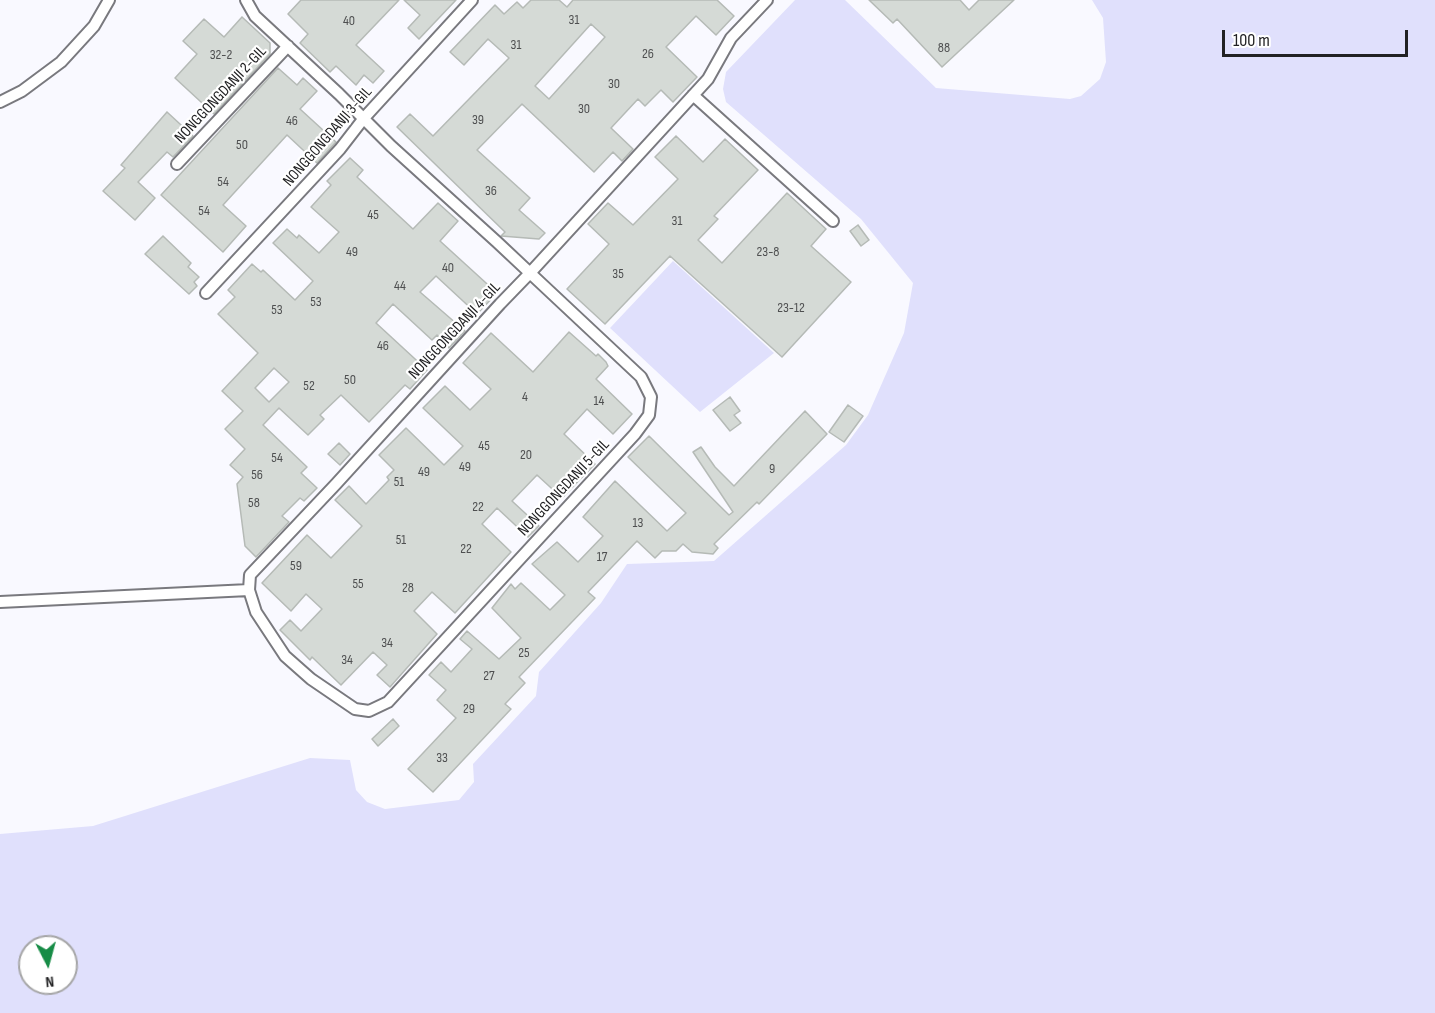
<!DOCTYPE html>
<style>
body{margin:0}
#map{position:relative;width:1435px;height:1013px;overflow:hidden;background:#f9f9ff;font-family:"Sofia Sans Condensed",sans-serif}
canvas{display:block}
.north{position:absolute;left:18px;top:935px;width:60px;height:60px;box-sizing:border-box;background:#fff;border:2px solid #a6a6a7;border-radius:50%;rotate:174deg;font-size:16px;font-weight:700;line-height:24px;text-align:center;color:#212123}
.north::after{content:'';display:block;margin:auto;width:21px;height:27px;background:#178c46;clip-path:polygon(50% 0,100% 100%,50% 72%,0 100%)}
.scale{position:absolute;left:1222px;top:30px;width:186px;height:27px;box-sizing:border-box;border:3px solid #212123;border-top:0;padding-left:8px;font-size:18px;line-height:21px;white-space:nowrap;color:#212123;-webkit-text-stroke:4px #fff;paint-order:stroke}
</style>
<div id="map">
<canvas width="1435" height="1013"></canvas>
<div class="north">N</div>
<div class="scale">100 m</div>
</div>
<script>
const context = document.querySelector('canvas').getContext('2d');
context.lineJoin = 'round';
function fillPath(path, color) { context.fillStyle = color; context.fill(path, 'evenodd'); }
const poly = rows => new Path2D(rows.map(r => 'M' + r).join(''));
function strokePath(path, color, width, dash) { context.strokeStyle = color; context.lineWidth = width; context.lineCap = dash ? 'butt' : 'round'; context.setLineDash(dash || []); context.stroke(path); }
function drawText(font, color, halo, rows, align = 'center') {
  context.font = font + ' "Sofia Sans Condensed",sans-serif'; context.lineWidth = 4.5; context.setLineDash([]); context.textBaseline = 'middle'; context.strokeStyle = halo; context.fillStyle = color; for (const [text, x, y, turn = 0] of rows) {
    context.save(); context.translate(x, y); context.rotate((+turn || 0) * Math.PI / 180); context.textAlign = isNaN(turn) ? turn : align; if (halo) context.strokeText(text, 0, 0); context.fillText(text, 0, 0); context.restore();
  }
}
fillPath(poly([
 [795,0,845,0,936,88,1070,99,1081,96,1100,79,1106,62,1103,18,1092,0,1435,0,1435,1013,0,1013,0,834,93,826,310,758,350,760,356,790,367,802,385,809,459,800,474,782,473,764,536,696,539,672,601,603,627,564,714,561,846,445,868,415,904,333,913,283,861,219,726,102,723,89,726,72],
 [30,947,66,947,66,983,30,983],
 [673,261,774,353,700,412,610,328]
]), '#e0e0fc');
const building = poly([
 [301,0,399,0,356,45,384,71,373,83,364,75,356,85,336,66,330,72,300,43,308,34,288,14,301,0],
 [404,0,456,0,419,39,408,28,420,15,404,0],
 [531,0,559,0,567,7,573,0,717,0,734,16,716,35,696,16,666,47,697,77,673,102,661,90,645,106,638,99,611,128,633,149,622,161,613,152,594,172,522,104,477,150,530,198,519,210,545,233,539,239,501,236,505,232,397,127,410,114,433,136,509,58,488,39,464,65,450,52,495,5,504,14,517,2,523,8,531,0],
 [591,24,605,37,549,99,535,86,591,24],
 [869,0,960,0,969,10,979,0,1014,0,942,67,897,19,893,23,869,0],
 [242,17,270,43,270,54,214,114,175,78,197,54,183,41,204,19,224,37,242,17],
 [278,68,297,85,303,78,317,91,300,109,336,142,317,163,287,135,223,205,246,226,223,252,161,195,278,68],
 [167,112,193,136,173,157,167,152,138,182,155,198,135,220,103,191,125,168,121,165,167,112],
 [676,136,703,162,725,139,758,170,714,216,718,219,698,240,722,263,787,193,826,229,811,246,851,282,782,357,670,256,605,324,567,289,609,244,588,224,608,203,633,225,678,179,655,157,676,136],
 [350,158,363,170,357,177,413,229,438,203,458,221,440,241,497,293,477,314,436,276,420,292,465,331,449,348,437,335,432,340,393,304,376,323,427,370,410,389,405,385,369,422,341,395,320,415,324,419,308,435,279,408,263,425,307,467,301,473,317,488,304,501,300,498,282,516,289,522,256,557,245,546,237,484,243,477,230,465,245,449,225,429,243,411,222,391,258,353,218,314,235,297,228,290,252,264,261,272,263,270,295,300,313,281,273,243,287,229,297,238,299,235,319,253,339,232,311,207,331,185,327,181,350,158],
 [274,368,289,382,269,402,255,388,274,368],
 [858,225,869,240,861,246,850,231,858,225],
 [163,236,191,263,188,267,199,277,194,282,197,286,189,294,145,254,163,236],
 [569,332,596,356,598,354,606,362,608,366,596,379,632,414,613,434,587,409,564,434,595,464,562,498,537,475,512,501,539,526,528,537,497,508,482,524,511,552,455,613,432,592,414,611,437,634,390,687,377,675,387,665,373,652,341,685,312,657,310,660,280,630,290,620,301,631,322,609,306,594,291,611,262,583,307,535,331,558,362,526,335,500,349,486,366,504,389,480,387,477,394,470,379,455,406,428,444,465,463,446,423,408,445,386,470,410,491,389,463,363,491,333,533,372,569,332],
 [730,397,740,411,734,415,741,423,730,431,713,410,730,397],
 [848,405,863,416,844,442,829,432,848,405],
 [805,411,827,434,759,504,757,502,714,544,718,548,713,554,692,552,683,544,676,551,662,551,655,558,637,541,588,592,595,598,519,677,525,683,505,704,511,709,433,792,408,769,456,718,437,700,446,690,429,675,441,662,451,672,472,649,460,639,467,631,499,659,521,638,492,608,511,584,515,589,521,583,550,610,565,595,532,564,557,542,578,562,603,536,583,517,615,481,667,531,686,513,628,457,649,436,729,515,733,512,693,452,701,447,715,467,734,486,805,411],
 [339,443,350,454,340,465,328,454,339,443],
 [393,719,399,726,378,746,372,739,393,719]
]);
fillPath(building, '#d5dad6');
strokePath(building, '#b5bab6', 1.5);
const street = poly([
 [246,0,255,16,339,94,391,146,497,242,530,273,641,377,651,397,649,415,635,434,388,702,369,711,355,709,311,679,285,656,256,612,249,590,250,575,336,484,500,304,530,273,708,79,731,38,767,0],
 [693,95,833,221],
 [0,102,22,91,61,62,94,26,109,0],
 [177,164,288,46],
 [206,293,340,149,364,118,472,0],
 [0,602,249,590]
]);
strokePath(street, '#79797e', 14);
strokePath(street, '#fff', 10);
drawText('14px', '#4e4f50', null, [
 ["31",574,20],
 ["40",349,21],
 ["31",516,45],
 ["88",944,48],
 ["26",648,54],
 ["32-2",221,55],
 ["30",614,84],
 ["30",584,109],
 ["39",478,120],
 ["46",292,121],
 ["50",242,145],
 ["54",223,182],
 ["36",491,191],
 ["54",204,211],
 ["45",373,215],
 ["31",677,221],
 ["49",352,252],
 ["23-8",768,252],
 ["40",448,268],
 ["35",618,274],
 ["44",400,286],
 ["53",316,302],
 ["23-12",791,308],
 ["53",277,310],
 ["46",383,346],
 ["50",350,380],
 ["52",309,386],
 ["4",525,397],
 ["14",599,401],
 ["45",484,446],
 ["20",526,455],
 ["54",277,458],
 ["49",465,467],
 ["9",772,469],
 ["49",424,472],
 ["56",257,475],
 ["51",399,482],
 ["58",254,503],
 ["22",478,507],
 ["13",638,523],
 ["51",401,540],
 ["22",466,549],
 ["17",602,557],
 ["59",296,566],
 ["55",358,584],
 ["28",408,588],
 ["34",387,643],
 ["25",524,653],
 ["34",347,660],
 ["27",489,676],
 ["29",469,709],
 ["33",442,758]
]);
drawText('16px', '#212123', '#fff', [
 ["NONGGONGDANJI 2-GIL",221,95,-47],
 ["NONGGONGDANJI 3-GIL",328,137,-49],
 ["NONGGONGDANJI 4-GIL",455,331,-47],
 ["NONGGONGDANJI 5-GIL",564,488,-47]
]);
</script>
